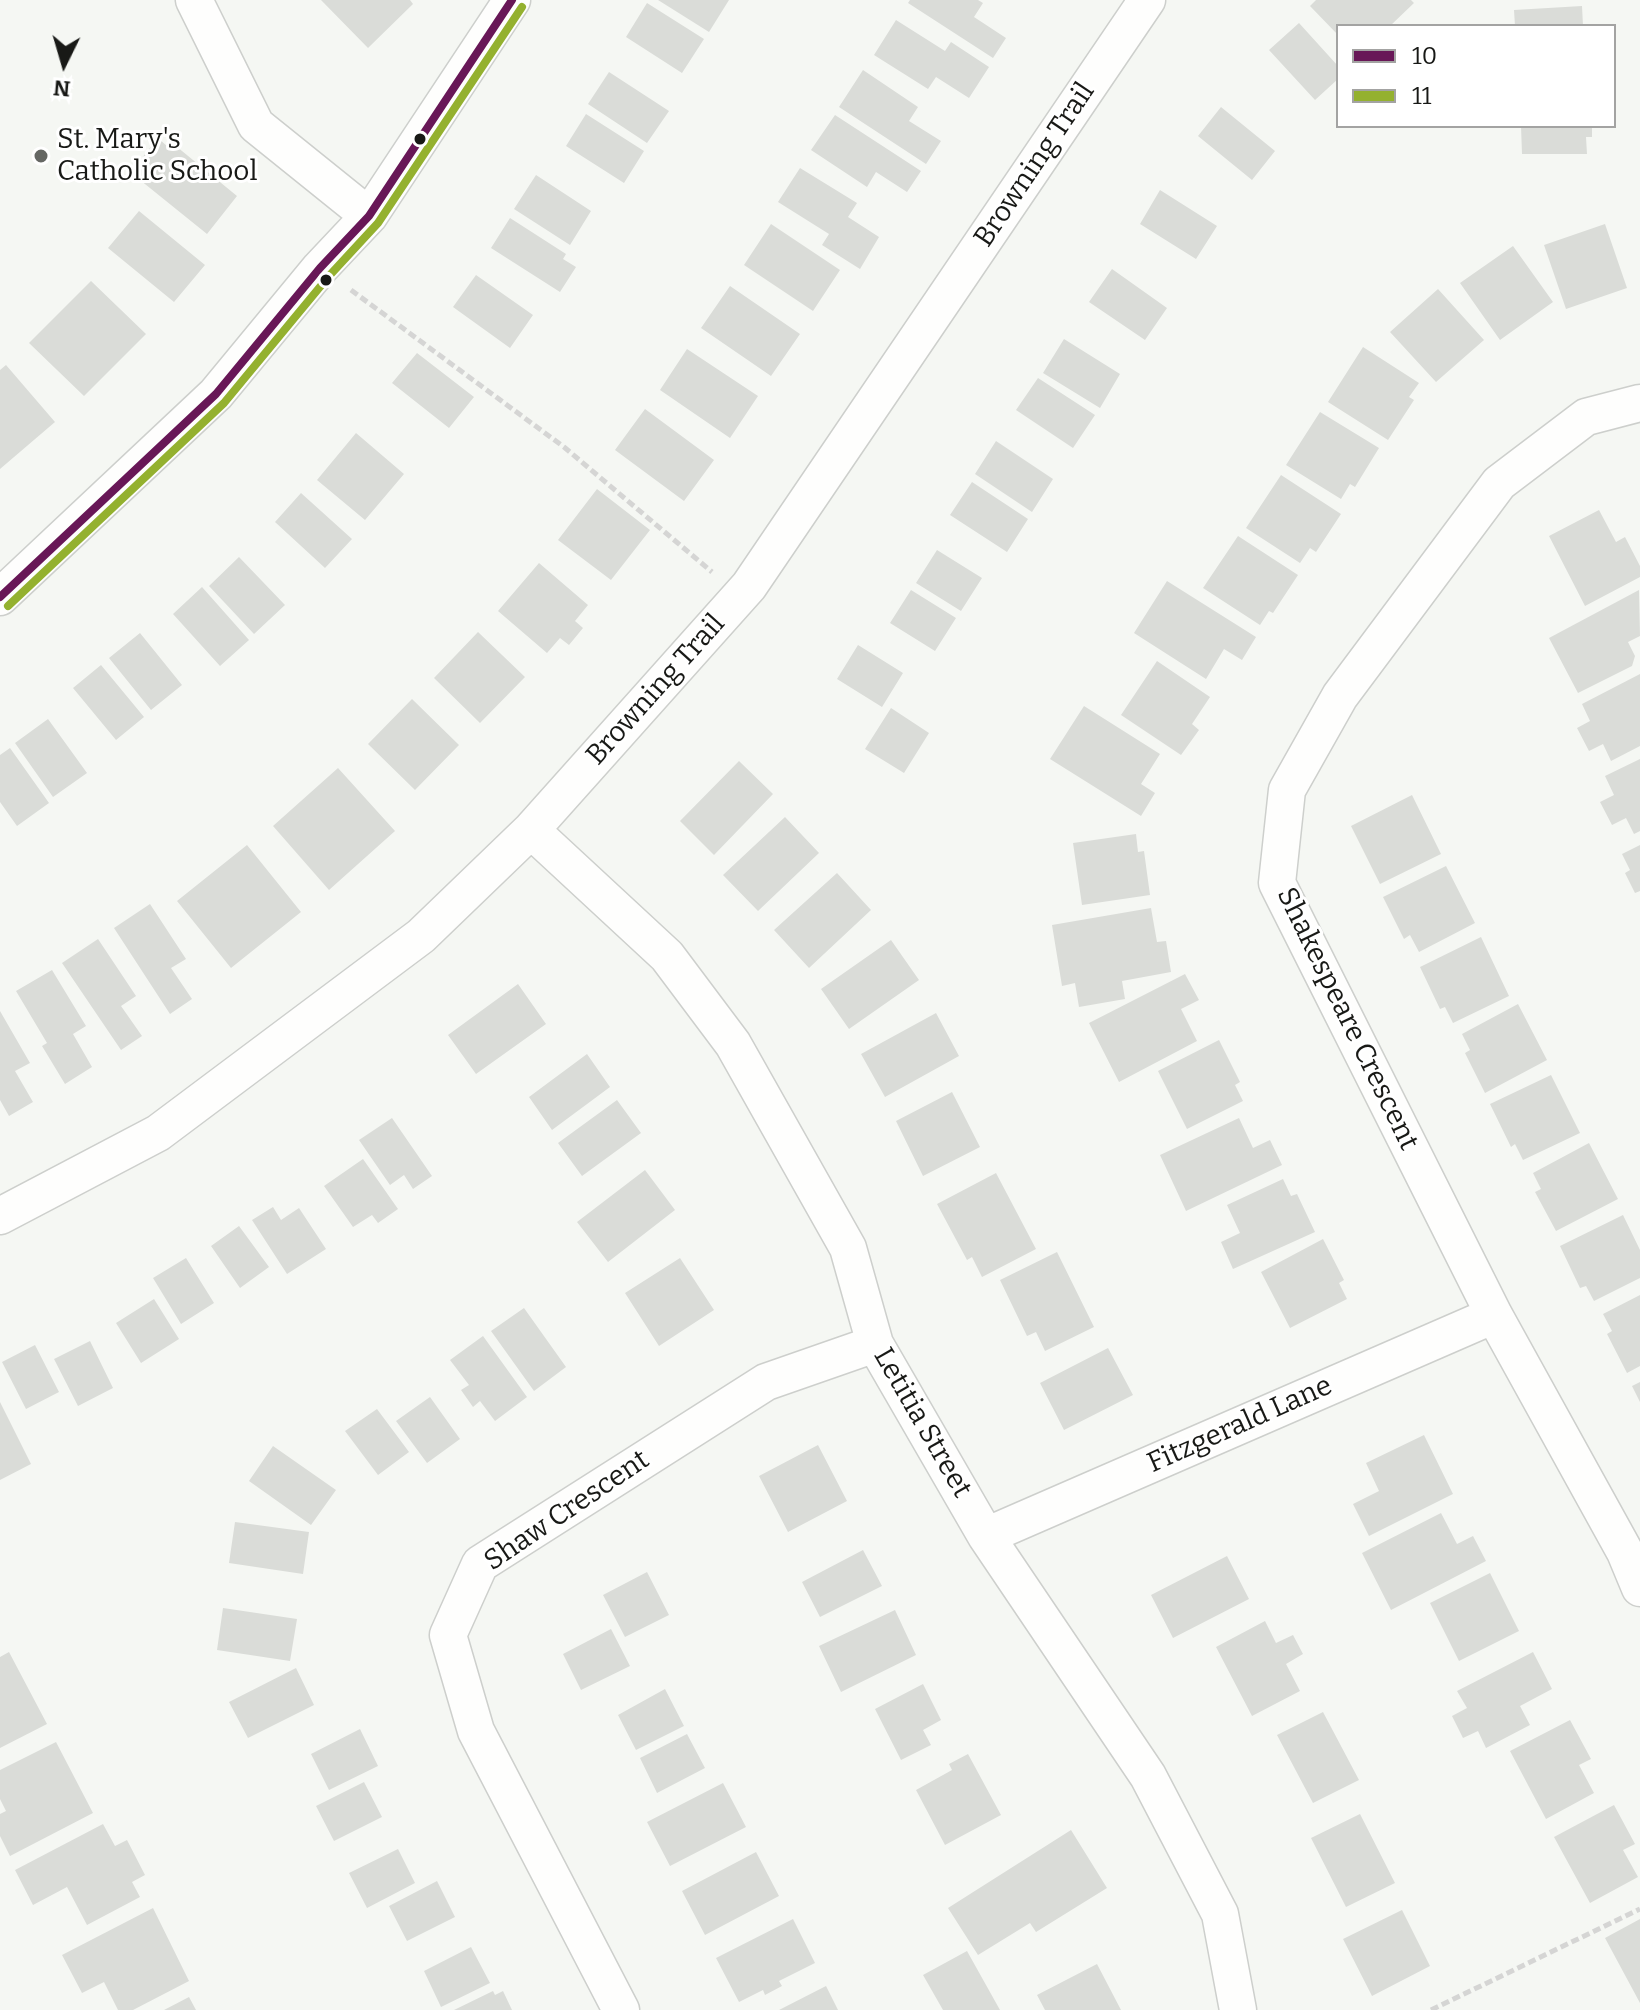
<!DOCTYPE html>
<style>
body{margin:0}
#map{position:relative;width:1640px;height:2010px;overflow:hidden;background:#f5f7f3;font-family:Bitter,serif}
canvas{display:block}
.legend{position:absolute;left:1336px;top:24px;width:280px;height:104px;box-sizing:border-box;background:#fff;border:2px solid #a3a3a2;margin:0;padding:10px 14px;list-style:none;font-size:24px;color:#181916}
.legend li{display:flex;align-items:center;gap:16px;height:40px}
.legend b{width:40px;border:2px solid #a3a3a2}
.north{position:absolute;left:24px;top:24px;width:80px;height:80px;-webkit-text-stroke:6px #fff;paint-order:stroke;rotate:185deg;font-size:22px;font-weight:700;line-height:32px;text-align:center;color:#181916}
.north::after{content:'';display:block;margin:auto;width:28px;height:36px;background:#181916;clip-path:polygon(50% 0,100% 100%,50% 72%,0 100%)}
</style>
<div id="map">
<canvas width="1640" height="2010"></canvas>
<ul class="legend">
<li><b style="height:10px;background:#681757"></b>10</li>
<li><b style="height:10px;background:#94b12f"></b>11</li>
</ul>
<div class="north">N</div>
</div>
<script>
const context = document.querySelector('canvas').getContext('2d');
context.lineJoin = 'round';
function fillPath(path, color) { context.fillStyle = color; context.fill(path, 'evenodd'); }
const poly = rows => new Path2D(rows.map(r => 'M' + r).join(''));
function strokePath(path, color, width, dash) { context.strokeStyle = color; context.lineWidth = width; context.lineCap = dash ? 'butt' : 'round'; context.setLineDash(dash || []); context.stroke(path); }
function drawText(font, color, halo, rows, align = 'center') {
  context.font = font + ' Bitter,serif'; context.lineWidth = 6; context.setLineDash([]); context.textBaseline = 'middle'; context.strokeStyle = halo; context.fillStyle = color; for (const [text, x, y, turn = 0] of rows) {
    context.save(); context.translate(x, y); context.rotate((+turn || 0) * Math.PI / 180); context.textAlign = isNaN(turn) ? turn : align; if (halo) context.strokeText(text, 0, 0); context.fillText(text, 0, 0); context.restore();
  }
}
fillPath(poly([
 [321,0,410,0,413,4,368,48],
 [658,0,729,0,709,32],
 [910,0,978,0,983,3,974,17,1006,38,993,58,908,3],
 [1316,0,1411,0,1414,3,1390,26,1338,26,1338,35,1310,6],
 [647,3,704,39,682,73,626,37],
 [1582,6,1583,26,1515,26,1514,10],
 [896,20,945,51,951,42,989,67,969,98,936,77,928,89,874,55],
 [1299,23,1338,66,1338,79,1315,100,1269,50],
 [863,70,918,107,909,121,941,141,926,164,839,107],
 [609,72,669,111,647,143,588,104],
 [1221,107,1275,151,1252,180,1198,136],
 [586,114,644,151,624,183,566,146],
 [835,115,921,171,907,192,876,172,867,187,811,150],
 [1521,126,1592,126,1592,137,1586,137,1587,154,1522,154],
 [158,138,168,147,171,142,237,196,207,234,140,180,143,177,133,169],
 [800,168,857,203,848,217,879,237,860,269,822,245,829,234,778,202],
 [536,175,591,211,570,245,514,209],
 [1160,190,1217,226,1196,259,1140,224],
 [139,211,205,265,174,302,108,248],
 [510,218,566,254,563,259,576,267,560,292,491,248],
 [771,224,840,270,813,311,744,265],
 [1605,224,1627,288,1566,309,1544,245],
 [1513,246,1553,302,1500,340,1460,283],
 [1112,269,1167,308,1145,340,1089,302],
 [476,275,533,315,510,348,453,307],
 [91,281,146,334,84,396,29,343],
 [730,286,800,334,771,376,701,328],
 [1438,289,1484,340,1436,382,1390,332],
 [1064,339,1120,374,1100,408,1043,373],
 [1363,347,1419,383,1409,397,1414,400,1388,440,1328,402],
 [687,349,758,396,730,438,660,390],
 [417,353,474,397,449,428,392,383],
 [6,365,55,422,0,469,0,370],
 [1038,378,1095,415,1073,448,1016,410],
 [645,409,714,460,684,501,615,450],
 [1320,412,1379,448,1355,487,1350,484,1341,499,1286,465],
 [356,433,404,474,365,520,317,480],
 [996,441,1053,479,1032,512,975,474],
 [1281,475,1341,514,1316,552,1310,548,1300,563,1246,528],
 [972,482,1028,519,1007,552,950,515],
 [597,489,650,530,611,580,558,540],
 [301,493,352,539,325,568,275,522],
 [1599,510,1616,542,1625,537,1640,566,1640,577,1585,606,1549,536],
 [1238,536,1298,575,1273,613,1269,611,1260,625,1203,588],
 [937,550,982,578,961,611,916,583],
 [239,557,285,605,254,634,209,586],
 [539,563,588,605,575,621,583,628,569,645,560,638,547,653,498,611],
 [1167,581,1256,637,1242,660,1224,649,1206,679,1134,633],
 [202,587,249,640,220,666,173,614],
 [911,590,956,618,935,651,890,623],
 [1639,590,1640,636,1628,642,1635,656,1632,666,1578,693,1549,638],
 [478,632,525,677,480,723,434,678],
 [140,633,182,685,151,710,109,658],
 [858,645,903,673,882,707,837,679],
 [1157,661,1210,697,1192,724,1199,730,1181,755,1121,715],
 [101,665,144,717,116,740,73,688],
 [1640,674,1640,746,1611,761,1603,744,1589,751,1577,728,1590,721,1582,704],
 [412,699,459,745,415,790,368,744],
 [1084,706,1160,754,1141,784,1155,793,1141,816,1050,759],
 [891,708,929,733,904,773,865,749],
 [48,719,87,773,53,797,15,743],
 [10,748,49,803,17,826,0,802,0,755],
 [1640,759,1640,831,1634,834,1626,818,1612,825,1600,802,1614,795,1605,776],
 [739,761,773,794,714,855,680,821],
 [338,768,395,831,329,890,273,826],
 [1412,795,1441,854,1380,884,1351,826],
 [785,817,819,853,758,911,723,875],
 [1136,834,1138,852,1144,851,1150,895,1082,905,1073,843],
 [247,845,301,912,231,968,177,901],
 [1640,845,1640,891,1635,893,1625,873,1630,870,1622,854],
 [1446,866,1475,923,1419,952,1410,935,1404,939,1383,897],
 [837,873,871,910,809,968,774,930],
 [150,904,186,959,171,968,192,999,170,1014,114,928],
 [1151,908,1157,942,1166,941,1171,972,1122,981,1125,999,1079,1007,1075,983,1062,986,1052,925],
 [1481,937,1509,996,1453,1023,1445,1007,1440,1009,1420,967],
 [98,939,136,996,121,1006,142,1036,121,1050,62,963],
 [891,940,919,980,849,1029,821,989],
 [52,970,86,1026,73,1034,92,1067,65,1084,42,1046,47,1043,16,991],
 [1185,974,1199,1000,1181,1009,1197,1041,1119,1082,1089,1023],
 [518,984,546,1024,476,1074,448,1035],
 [1518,1004,1547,1060,1485,1093,1465,1053,1470,1050,1462,1034],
 [0,1011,30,1063,15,1071,33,1102,9,1116,0,1100],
 [936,1013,959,1056,885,1097,861,1054],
 [1219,1040,1240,1082,1235,1085,1243,1101,1187,1129,1158,1071],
 [587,1054,610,1087,552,1130,529,1097],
 [1551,1075,1580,1133,1523,1160,1515,1144,1511,1147,1490,1104],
 [952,1092,980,1147,923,1176,896,1121],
 [617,1100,641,1133,582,1176,558,1143],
 [392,1118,432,1176,413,1189,404,1175,390,1185,359,1140],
 [1239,1118,1253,1148,1270,1140,1282,1165,1186,1211,1160,1155],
 [1589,1143,1618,1199,1556,1231,1535,1192,1541,1189,1533,1173],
 [363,1159,398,1209,378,1223,372,1215,353,1227,324,1186],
 [645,1170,675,1210,608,1262,577,1222],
 [996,1173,1036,1249,982,1277,972,1257,967,1260,937,1204],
 [1283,1179,1291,1196,1297,1194,1315,1232,1233,1269,1221,1242,1240,1233,1227,1205],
 [273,1207,281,1220,299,1208,326,1249,287,1274,252,1220],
 [1623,1215,1640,1250,1640,1278,1594,1301,1586,1286,1580,1288,1560,1246],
 [239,1226,269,1267,240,1288,211,1246],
 [1323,1239,1344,1280,1339,1283,1347,1299,1290,1328,1261,1272],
 [1057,1252,1094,1327,1045,1351,1036,1332,1027,1336,1000,1280],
 [186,1258,214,1303,181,1324,153,1278],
 [680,1258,714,1310,659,1346,625,1293],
 [1640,1295,1640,1366,1627,1373,1607,1334,1612,1331,1603,1314],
 [154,1299,179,1339,141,1363,116,1323],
 [524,1308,566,1367,534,1391,491,1331],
 [483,1336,527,1397,495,1421,480,1401,473,1407,461,1390,469,1385,450,1360],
 [90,1341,113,1388,78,1406,54,1359],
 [35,1345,59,1392,26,1409,2,1362],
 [1108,1348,1133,1395,1064,1430,1040,1383],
 [1640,1382,1640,1402,1632,1386],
 [430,1397,460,1439,427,1463,396,1421],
 [0,1402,31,1464,0,1480],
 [377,1409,409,1452,378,1475,345,1431],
 [1424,1435,1453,1494,1369,1536,1353,1504,1379,1491,1366,1463],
 [818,1445,847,1501,788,1532,759,1476],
 [273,1446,336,1490,311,1525,249,1481],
 [1441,1513,1457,1544,1473,1536,1486,1561,1391,1610,1362,1553],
 [235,1522,309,1532,303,1574,229,1563],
 [863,1550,882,1586,820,1617,802,1582],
 [1227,1556,1249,1599,1173,1638,1151,1595],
 [647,1572,669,1615,625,1637,603,1595],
 [1490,1573,1519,1631,1459,1661,1430,1603],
 [223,1608,297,1619,290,1661,217,1650],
 [895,1610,916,1655,841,1692,819,1646],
 [1265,1621,1276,1643,1293,1635,1303,1654,1286,1664,1300,1691,1252,1716,1216,1647],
 [611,1629,630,1666,581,1690,563,1654],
 [9,1652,47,1724,0,1748,0,1657],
 [1533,1652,1552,1689,1520,1706,1530,1725,1486,1748,1478,1731,1463,1738,1452,1716,1467,1708,1457,1691],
 [296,1668,314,1705,248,1738,229,1702],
 [923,1684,941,1720,923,1730,931,1745,901,1760,875,1709],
 [665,1689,684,1726,636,1750,618,1715],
 [1323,1712,1359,1780,1313,1803,1277,1735],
 [1570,1720,1591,1759,1579,1765,1594,1793,1546,1819,1510,1751],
 [360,1729,378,1766,329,1790,311,1754],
 [687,1734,705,1768,657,1793,640,1758],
 [56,1742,93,1813,10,1856,0,1836,0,1814,6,1811,0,1799,0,1770],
 [968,1754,1001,1815,945,1845,916,1790,952,1770,949,1764],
 [364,1782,382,1817,334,1841,316,1806],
 [723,1783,746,1827,670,1866,647,1822],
 [1614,1805,1635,1844,1623,1850,1638,1877,1590,1903,1554,1837],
 [1360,1814,1395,1883,1346,1907,1311,1838],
 [103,1824,115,1846,127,1840,145,1875,132,1882,140,1897,87,1925,67,1887,33,1905,15,1870],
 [1071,1830,1107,1888,1036,1932,1030,1923,978,1955,948,1908],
 [398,1849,415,1883,367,1908,349,1873],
 [756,1852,779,1896,705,1935,682,1891],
 [437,1881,455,1917,407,1941,389,1906],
 [153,1908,189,1981,133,2010,118,2010,104,1982,82,1993,62,1955],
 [1402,1910,1430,1966,1372,1996,1343,1939],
 [793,1919,815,1963,779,1981,782,1986,765,1995,763,1990,739,2002,716,1958],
 [1640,1919,1640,2003,1605,1938],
 [471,1947,490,1983,441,2007,424,1971],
 [967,1951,1000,2010,943,2010,923,1975],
 [1097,1964,1121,2010,1045,2010,1037,1995],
 [826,1986,838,2010,779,2010],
 [493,1991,495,1995,503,1991,512,2010,454,2010],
 [189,1997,196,2010,164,2010]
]), '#dadcd8');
const street = poly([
 [194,0,256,125,369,216],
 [1640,403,1586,417,1499,483,1340,696,1287,790,1277,883,1494,1315,1625,1552,1640,1588],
 [0,597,216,394,320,268,369,216,512,0],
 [531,830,667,956,733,1044,848,1248,875,1344,986,1536,1148,1776,1220,1914,1238,2010],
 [0,1216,158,1133,421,936,531,830,749,586,1147,0],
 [986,1536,1494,1315],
 [621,2010,476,1731,448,1635,480,1564,766,1382,875,1344]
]);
strokePath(street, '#cdcfcc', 39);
strokePath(poly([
 [351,290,564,447,712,572],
 [1431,2010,1640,1909]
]), '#d5d5d4', 5, [8, 4]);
strokePath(street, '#fefefd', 36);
strokePath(poly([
 [0,597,216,394,320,268,369,216,512,0]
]), '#681757', 8);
strokePath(poly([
 [8,606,224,403,329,276,378,223,522,7]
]), '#94b12f', 8);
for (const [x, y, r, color] of [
 [420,139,7,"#181916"],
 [41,156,8,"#656763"],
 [326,280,7,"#181916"]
]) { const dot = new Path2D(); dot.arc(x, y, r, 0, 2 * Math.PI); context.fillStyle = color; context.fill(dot); strokePath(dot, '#fff', 3); }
drawText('28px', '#181916', '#fff', [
 ["St. Mary's",57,140],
 ["Catholic School",57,172]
], 'left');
drawText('28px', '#181916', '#fff', [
 ["Browning Trail",1035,165,-56],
 ["Browning Trail",656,690,-48],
 ["Shakespeare Crescent",1347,1019,64],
 ["Letitia Street",922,1423,60],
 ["Fitzgerald Lane",1240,1425,-24],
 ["Shaw Crescent",567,1511,-34]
]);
</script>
